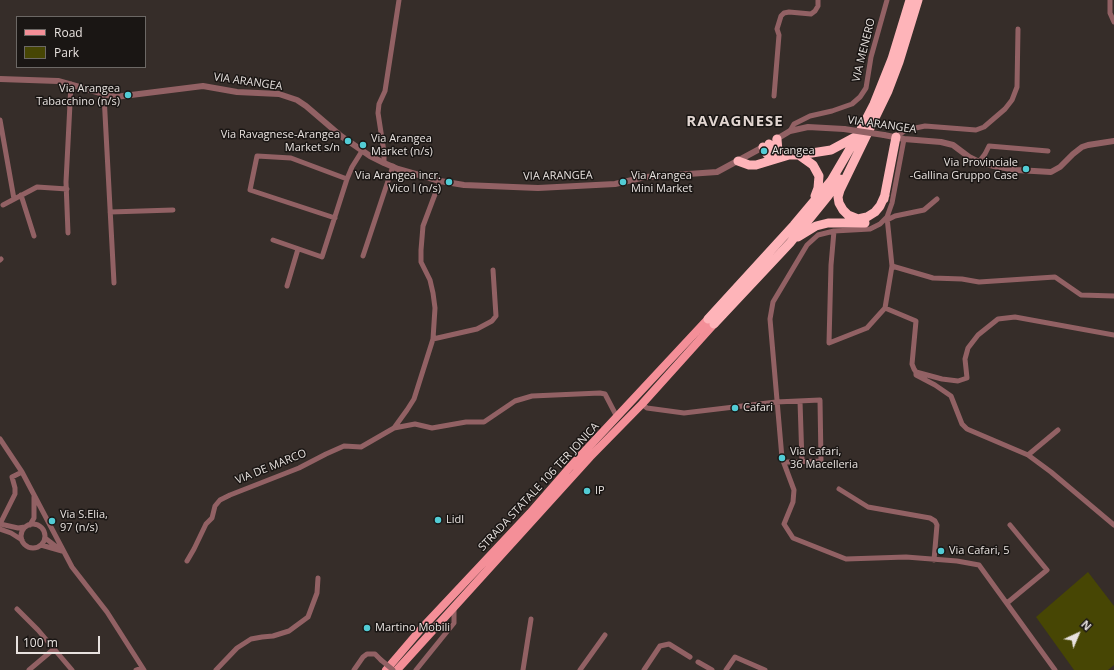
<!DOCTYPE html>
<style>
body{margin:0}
#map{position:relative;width:1114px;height:670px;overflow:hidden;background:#362d29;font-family:"Open Sans",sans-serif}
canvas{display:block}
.legend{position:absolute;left:16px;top:16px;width:130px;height:52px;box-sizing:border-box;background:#1a1614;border:1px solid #6c6865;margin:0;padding:5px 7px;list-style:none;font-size:12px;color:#e8e2df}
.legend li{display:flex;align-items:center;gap:8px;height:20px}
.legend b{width:20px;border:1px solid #6c6865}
.north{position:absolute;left:1058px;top:614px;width:40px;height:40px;-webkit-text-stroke:3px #1a1614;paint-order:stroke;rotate:44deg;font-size:11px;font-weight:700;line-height:16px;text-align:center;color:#e8e2df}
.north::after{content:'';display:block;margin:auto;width:14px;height:18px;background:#e8e2df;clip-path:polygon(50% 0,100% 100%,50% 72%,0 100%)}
.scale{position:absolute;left:16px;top:636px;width:84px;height:18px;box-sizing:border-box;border:2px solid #e8e2df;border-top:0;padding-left:5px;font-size:12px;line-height:14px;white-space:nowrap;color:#e8e2df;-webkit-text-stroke:3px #1a1614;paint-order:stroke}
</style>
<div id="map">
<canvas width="1114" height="670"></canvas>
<ul class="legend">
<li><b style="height:5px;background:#f48f98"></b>Road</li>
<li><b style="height:11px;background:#474604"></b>Park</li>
</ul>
<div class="north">N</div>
<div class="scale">100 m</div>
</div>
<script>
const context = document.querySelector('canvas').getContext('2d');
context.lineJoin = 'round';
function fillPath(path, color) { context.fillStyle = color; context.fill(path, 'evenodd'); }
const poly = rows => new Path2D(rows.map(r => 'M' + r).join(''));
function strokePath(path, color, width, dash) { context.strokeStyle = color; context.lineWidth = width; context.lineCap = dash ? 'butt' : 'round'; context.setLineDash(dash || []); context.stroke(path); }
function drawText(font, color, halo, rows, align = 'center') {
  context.font = font + ' "Open Sans",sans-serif'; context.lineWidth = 3; context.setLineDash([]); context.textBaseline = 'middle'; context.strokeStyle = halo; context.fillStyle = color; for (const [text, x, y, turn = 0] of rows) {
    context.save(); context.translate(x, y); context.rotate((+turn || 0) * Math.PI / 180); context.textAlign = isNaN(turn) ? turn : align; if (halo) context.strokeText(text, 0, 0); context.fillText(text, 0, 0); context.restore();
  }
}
fillPath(poly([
 [1088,572,1114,606,1114,665,1108,670,1074,670,1036,617]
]), '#474604');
strokePath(poly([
 [1110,0,1110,13,1114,22],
 [104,95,114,283],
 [774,96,779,35,777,29,781,16,784,13,789,12,811,14,815,11,818,6,818,0],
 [0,120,14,199],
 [790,131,794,124,810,116,832,111,852,104,860,97,866,88,871,57,887,0],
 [896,137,906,130,925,126,976,130,984,127,1005,109,1012,100,1017,87,1018,29],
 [979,162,985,154,989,146,1048,151],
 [384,163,384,152,378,113,379,104,385,91,399,0],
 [21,195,34,236],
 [3,205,37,187,67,189],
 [110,212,173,210],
 [887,217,880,224,870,229,834,231,818,235,807,245,773,302,770,319,782,458,794,490,793,502,784,524,793,538,846,559,906,557,957,561,979,565,1055,670],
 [335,218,250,190,257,156,291,158,347,179],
 [887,220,895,216,924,210,937,199],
 [834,231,831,265,829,343,867,328,885,308,892,266,887,217,892,203,904,139],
 [68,233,66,182,71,84],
 [273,240,322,257,347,179,352,167,362,151],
 [363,256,393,166],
 [0,260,1,259],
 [892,266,933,278,962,279,979,282,1055,277,1081,295,1114,296],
 [287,286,298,249],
 [885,308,916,321,912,364,914,369,916,372,942,379,958,381,967,378,965,359,968,348,978,335,998,319,1015,317,1114,335],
 [433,339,477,329,492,321,496,316,493,270],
 [916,372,916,375,935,385,951,396,962,424,967,429,1028,455,1051,472,1114,525],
 [800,401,802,462],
 [642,404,647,408,684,413,776,402,820,400,821,461,784,462],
 [394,428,415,424,432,428,466,422,484,422,515,401,532,396,600,393,605,394,617,417],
 [0,439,22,472,72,567,107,612,144,670],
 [1028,455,1058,430],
 [839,489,868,507,930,518,935,521,937,525,934,560],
 [0,524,15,494,15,488,12,477,22,472],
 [0,524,18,528,25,527],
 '21 536a12 12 0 1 1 24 0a12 12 0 1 1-24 0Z',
 [30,525,34,518,34,497],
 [0,529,11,533,22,540],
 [45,538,58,548],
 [41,545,62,551],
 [187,561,194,549,206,524,212,518,215,506,220,500,230,495,299,468,326,454,344,446,361,447,394,428,407,410,414,399,433,339,435,308,433,293,430,280,421,262,421,250,423,226,440,181],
 [1007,603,1047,570,1010,525],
 [17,609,38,630,72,670],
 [698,662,712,670],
 [29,670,55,648],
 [136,670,142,668],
 [216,670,237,648,251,639,262,637,273,636,289,631,308,617,317,593,318,578],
 [354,670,363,657,367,654,375,654,381,660],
 [416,670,454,623,454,608],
 [523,670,531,619],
 [580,670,605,635],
 [644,670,660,646,669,644,690,657],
 [726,670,735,657,765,670]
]), '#926164', 5);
strokePath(poly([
 [0,79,58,81,115,97,203,86,237,92,279,94,297,100,306,106,341,136,370,156,384,163,398,169,440,181,464,185,538,188,615,184,645,177,717,172,765,146],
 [884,135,904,139,941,142,953,145,969,157,979,162,994,166,1017,170,1051,172,1060,167,1073,154,1082,147,1088,145,1114,141],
 [775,140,790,131,808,127,844,129]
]), '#926164', 6);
strokePath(poly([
 [386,670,421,629,530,513,570,467,708,319],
 [397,670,590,457,642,404,714,324]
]), '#f48f98', 8);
strokePath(poly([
 [777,139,778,151],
 [769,144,778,151,789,155],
 [763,147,767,154,774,158],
 [799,155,813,165,819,176,818,188,815,196],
 [738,161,749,165,756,165,789,155,799,155,831,150,857,136],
 [885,195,880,206,875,212,867,217,858,219,848,215,843,210,839,203,838,197,840,190,888,91,899,62,918,0],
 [884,199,896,137],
 [798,237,816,226,828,223,865,223],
 [708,319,794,225,831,181,858,135,874,104,892,59,910,0],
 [714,324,790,243,828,196,840,179]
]), '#feb4b9', 9);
strokePath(poly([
 [381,660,393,670]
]), '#926164', 5);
strokePath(poly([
 [844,129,884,135]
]), '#926164', 6);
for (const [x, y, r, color] of [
 [128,95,4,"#52ccd5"],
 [348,141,4,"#52ccd5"],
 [363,145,4,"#52ccd5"],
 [764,151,4,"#52ccd5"],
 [1026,169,4,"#52ccd5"],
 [449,182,4,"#52ccd5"],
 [623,182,4,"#52ccd5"],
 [735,408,4,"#52ccd5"],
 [782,458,4,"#52ccd5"],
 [587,491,4,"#52ccd5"],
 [438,520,4,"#52ccd5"],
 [52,521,4,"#52ccd5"],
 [941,551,4,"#52ccd5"],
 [367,628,4,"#52ccd5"]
]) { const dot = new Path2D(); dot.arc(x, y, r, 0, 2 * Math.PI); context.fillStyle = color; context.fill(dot); strokePath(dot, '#1a1614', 1.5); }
drawText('11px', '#e8e2df', '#1a1614', [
 ["VIA MENERO",864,50,-76],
 ["VIA ARANGEA",248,82,8],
 ["VIA ARANGEA",882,125,8],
 ["VIA ARANGEA",558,176,-1],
 ["VIA DE MARCO",271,467,-22],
 ["STRADA STATALE 106 TER JONICA",539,487,-47]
]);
drawText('11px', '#e8e2df', '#1a1614', [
 ["Via Arangea",120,89,"right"],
 ["Tabacchino (n/s)",120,102,"right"],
 ["Via Ravagnese-Arangea",340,135,"right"],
 ["Market s/n",340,148,"right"],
 ["Via Arangea",371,139],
 ["Market (n/s)",371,152],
 ["Arangea",772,151],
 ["Via Provinciale",1018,163,"right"],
 ["-Gallina Gruppo Case",1018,176,"right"],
 ["Via Arangea incr.",441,176,"right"],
 ["Vico I (n/s)",441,189,"right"],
 ["Via Arangea",631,176],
 ["Mini Market",631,189],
 ["Cafari",743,408],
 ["Via Cafari,",790,452],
 ["36 Macelleria",790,465],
 ["IP",595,491],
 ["Via S.Elia,",60,515],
 ["97 (n/s)",60,528],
 ["Lidl",446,520],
 ["Via Cafari, 5",949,551],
 ["Martino Mobili",375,628]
], 'left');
context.letterSpacing = '1px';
drawText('bold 15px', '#e2d6d1', '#1a1614', [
 ["RAVAGNESE",735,122]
]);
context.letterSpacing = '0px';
</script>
